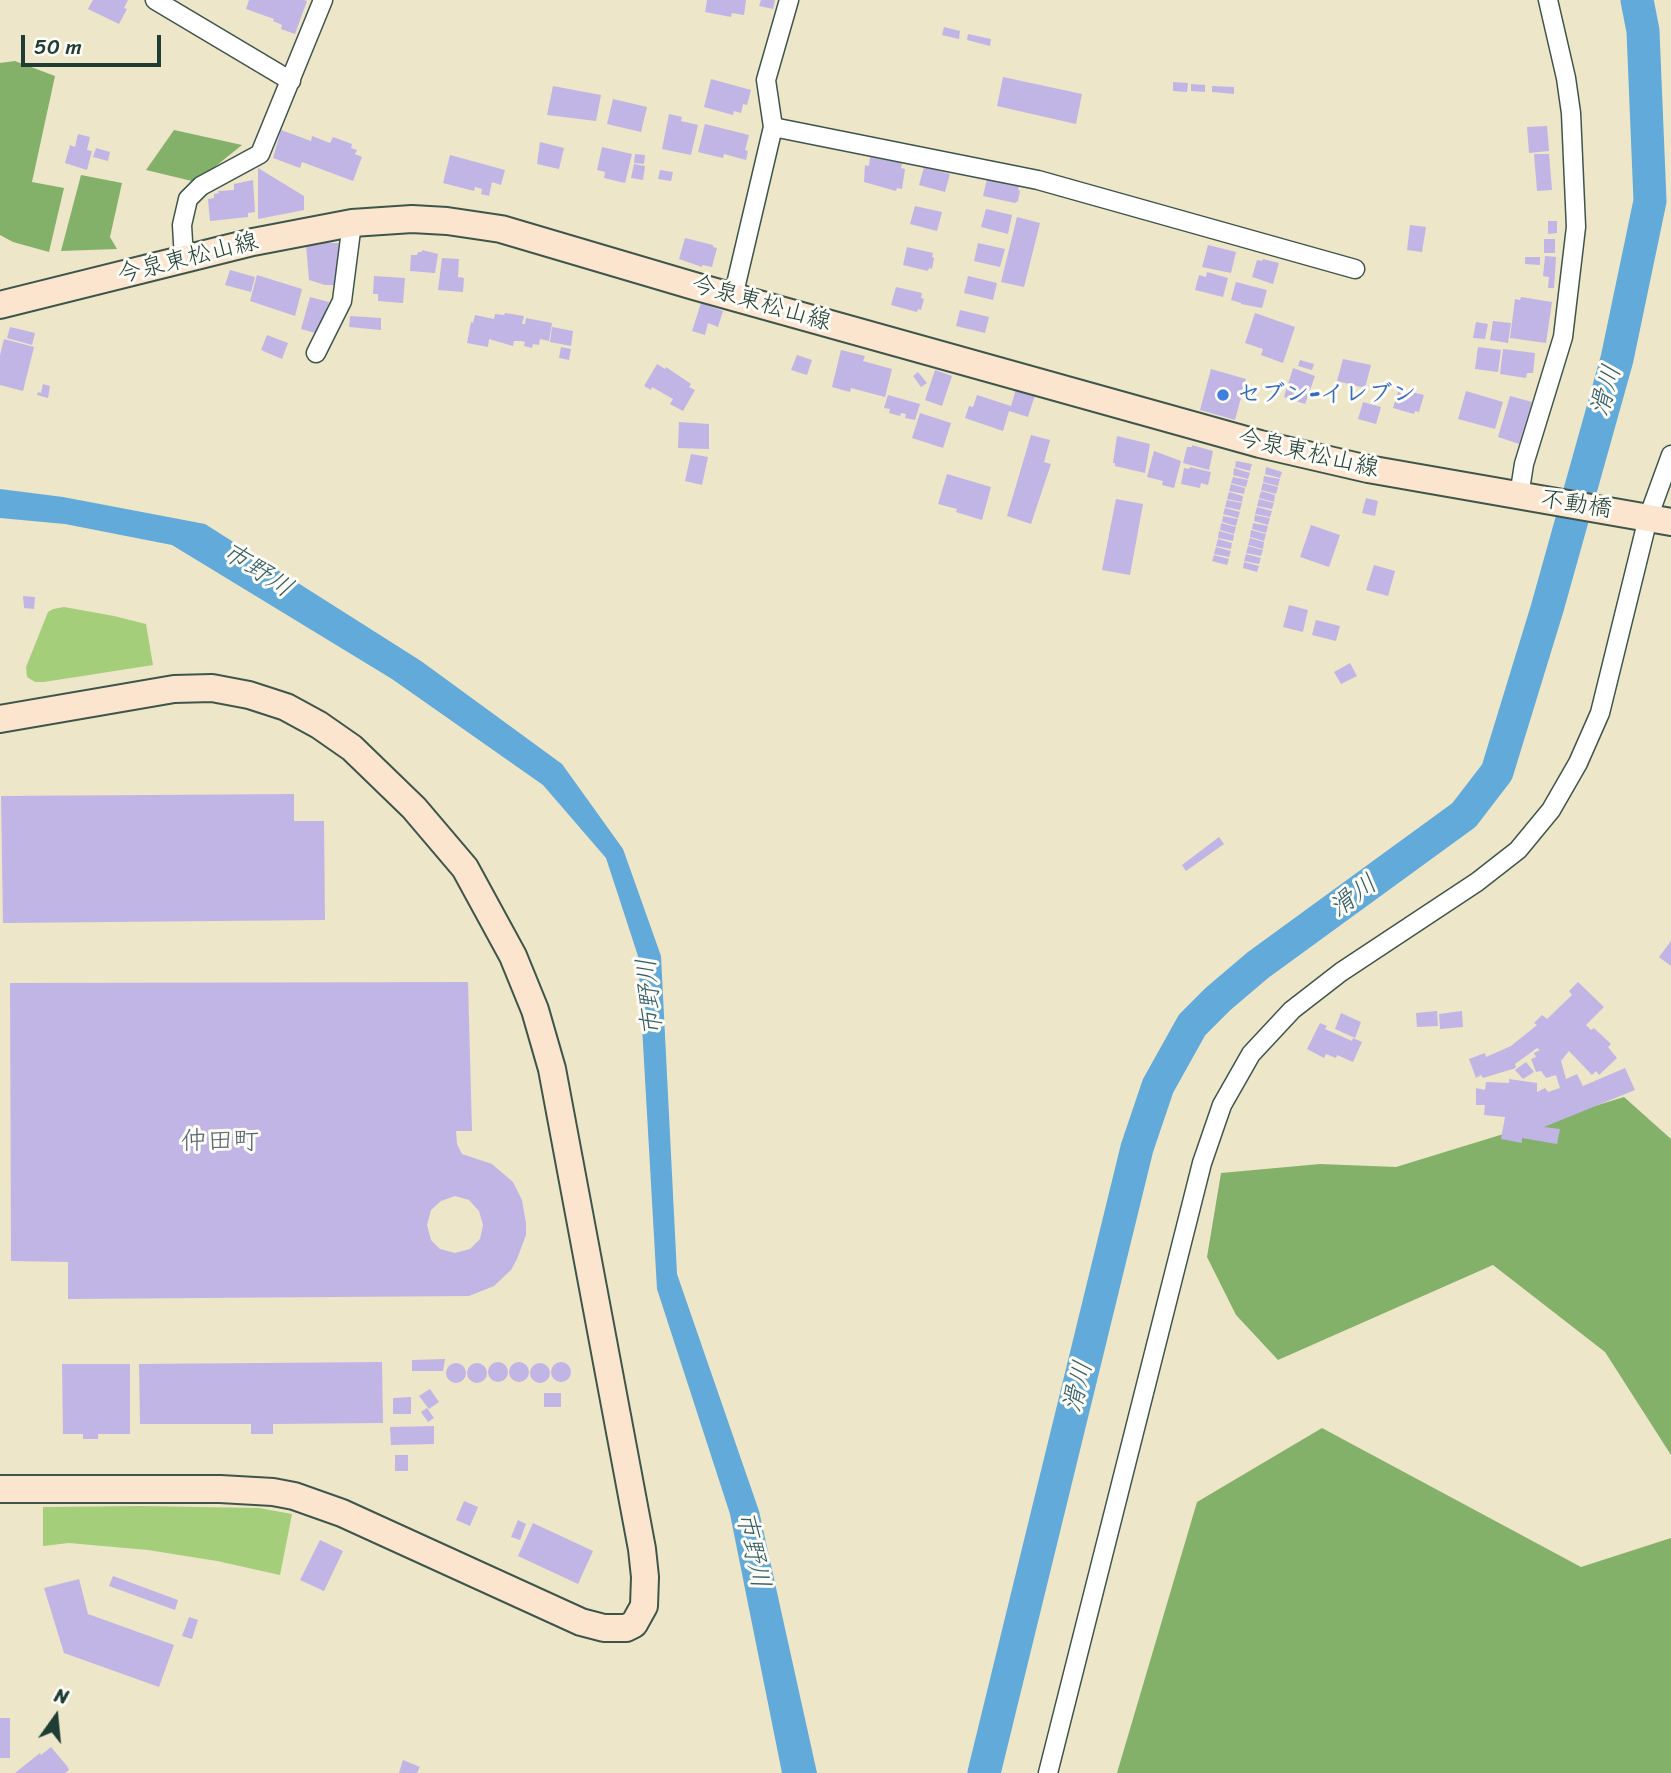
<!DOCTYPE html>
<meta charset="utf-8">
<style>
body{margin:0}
#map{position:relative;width:1671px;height:1773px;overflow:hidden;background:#ede6c9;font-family:Sriracha,sans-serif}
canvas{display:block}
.north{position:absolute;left:21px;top:1682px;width:70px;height:70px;-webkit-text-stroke:5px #fdfcf7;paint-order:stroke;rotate:15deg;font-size:19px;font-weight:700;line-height:28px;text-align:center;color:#1f3d34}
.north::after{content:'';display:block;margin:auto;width:24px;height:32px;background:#1f3d34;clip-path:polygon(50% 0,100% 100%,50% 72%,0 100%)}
.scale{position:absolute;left:21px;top:35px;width:140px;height:32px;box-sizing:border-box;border:4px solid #1f3d34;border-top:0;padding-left:9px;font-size:21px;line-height:24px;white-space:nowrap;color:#1f3d34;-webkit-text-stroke:5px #fdfcf7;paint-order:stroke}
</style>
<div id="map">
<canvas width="1671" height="1773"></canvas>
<div class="north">N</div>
<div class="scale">50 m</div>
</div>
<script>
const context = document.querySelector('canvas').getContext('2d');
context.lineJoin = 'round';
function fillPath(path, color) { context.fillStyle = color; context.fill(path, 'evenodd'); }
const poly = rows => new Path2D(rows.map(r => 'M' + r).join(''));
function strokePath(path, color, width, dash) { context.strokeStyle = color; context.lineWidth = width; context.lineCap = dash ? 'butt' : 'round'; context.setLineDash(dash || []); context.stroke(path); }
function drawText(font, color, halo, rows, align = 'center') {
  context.font = font + ' Sriracha,"Klee One",sans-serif'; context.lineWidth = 6; context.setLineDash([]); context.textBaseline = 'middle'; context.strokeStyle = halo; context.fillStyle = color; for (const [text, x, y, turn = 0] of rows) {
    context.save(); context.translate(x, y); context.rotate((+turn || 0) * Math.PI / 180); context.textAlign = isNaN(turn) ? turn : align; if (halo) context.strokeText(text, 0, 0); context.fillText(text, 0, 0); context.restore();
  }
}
fillPath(poly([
 [64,607,114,616,146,624,153,665,44,682,35,682,27,677,26,667,48,612,53,609],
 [141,1506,259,1508,292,1514,280,1575,217,1561,148,1550,69,1543,43,1546,43,1507]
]), '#a5ce7a');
fillPath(poly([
 [15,61,55,76,32,182,64,188,49,252,13,242,0,235,0,63],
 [174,130,242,145,196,182,146,170],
 [81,175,122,183,110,237,117,249,61,251],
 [1624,1097,1671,1139,1671,1455,1605,1352,1493,1265,1278,1360,1236,1315,1207,1257,1221,1173,1320,1164,1396,1167],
 [1322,1428,1581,1567,1671,1538,1671,1773,1117,1773,1197,1502]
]), '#84b16a');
fillPath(poly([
 [0,489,63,497,205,524,421,661,562,764,623,849,661,956,677,1274,759,1511,817,1773,782,1773,730,1514,657,1289,638,956,606,858,543,785,392,679,172,545,65,524,0,518]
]), '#61aad9');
strokePath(poly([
 [984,1773,1137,1148,1158,1086,1192,1025,1218,999,1258,965,1464,815,1497,772,1547,609,1617,359,1650,201,1643,31,1637,0]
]), '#61aad9', 33);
fillPath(poly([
 [93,0,128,0,124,8,127,9,119,24,88,9],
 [249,0,304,0,307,1,295,34,281,29,282,25,273,21,274,19,246,9],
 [707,0,746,0,744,15,732,13,731,17,705,12],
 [761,0,775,0,773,9,759,6],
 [944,27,960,31,959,39,942,35],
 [968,34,991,39,990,46,967,40],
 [1003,77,1082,94,1076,124,997,106],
 [711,79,751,90,747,105,743,104,741,113,734,111,733,115,704,107],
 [1173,82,1188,83,1187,92,1173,91],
 [1191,84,1205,85,1205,92,1191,91],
 [553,86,601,95,596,121,547,115],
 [1212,86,1234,87,1234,94,1212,92],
 [613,99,647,107,641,132,607,124],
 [669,114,682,117,681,121,698,125,691,155,662,149],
 [705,124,749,135,745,150,748,151,746,160,724,154,723,158,698,152],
 [1547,126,1549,151,1529,153,1527,127],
 [281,130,311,141,312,136,330,143,333,137,352,144,351,148,357,150,355,154,362,157,353,181,302,162,300,168,273,158],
 [78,134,90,137,87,150,92,151,87,170,65,163,70,145,75,147],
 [540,142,564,148,559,169,537,164],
 [602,147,632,154,625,183,604,178,605,172,597,170],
 [96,148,110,152,108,161,93,157],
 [635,154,645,155,644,164,634,163],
 [1534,154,1549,154,1552,190,1537,191],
 [450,155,505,170,501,185,492,182,489,196,481,194,482,189,475,187,474,191,443,183],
 [870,157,902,163,901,168,905,169,902,189,897,188,896,191,864,182,865,165,869,166],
 [634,164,645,166,643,180,631,178],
 [924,167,950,174,945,192,919,185],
 [258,168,304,196,304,210,258,219],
 [660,170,673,172,671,181,658,179],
 [987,179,1019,186,1018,190,1020,191,1018,201,1015,203,983,196],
 [253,180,255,212,248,213,248,217,210,221,208,199,214,198,214,194,219,193,218,191,234,190,234,184],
 [915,206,942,212,937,231,910,224],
 [986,209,1012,215,1008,234,981,227],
 [1017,217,1040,223,1024,287,1001,282],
 [1548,221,1557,221,1557,233,1548,234],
 [1410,225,1426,227,1422,252,1407,250],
 [685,238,713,245,713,247,717,248,712,267,702,265,702,267,679,259],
 [1544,239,1555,239,1555,253,1544,253],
 [323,243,342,243,339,285,325,285,309,280,306,245,323,244],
 [978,243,1005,249,1000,267,974,261],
 [1208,245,1236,252,1231,273,1202,267],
 [907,247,933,253,932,257,934,258,932,269,929,268,928,271,903,265],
 [422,250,438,254,435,273,410,271,411,255,417,255,418,252,422,252],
 [1545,256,1556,257,1554,288,1548,288,1549,277,1543,276],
 [1525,257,1540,257,1540,265,1525,264],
 [442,258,459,259,458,277,464,278,463,292,438,290],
 [1263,259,1279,263,1273,284,1252,277,1257,260,1262,261],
 [230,270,255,277,251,292,225,285],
 [1207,272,1228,278,1223,297,1195,290,1199,275,1206,277],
 [257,275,302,289,295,316,250,301],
 [374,276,405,278,403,303,378,301,378,294,373,294],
 [968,276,997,283,993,300,964,293],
 [1236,282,1267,290,1262,308,1241,304,1241,303,1231,300],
 [896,287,922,293,921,298,924,299,921,310,918,309,917,312,891,305],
 [310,297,329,302,319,334,301,329],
 [1521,297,1552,302,1546,343,1510,338,1515,299,1520,300],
 [701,303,723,311,718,327,708,323,705,335,692,331],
 [960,310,989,317,985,333,956,326],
 [505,313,524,316,522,324,525,324,526,318,552,323,549,341,540,339,539,345,533,344,532,348,524,346,525,342,521,341,514,341,513,346,489,339,488,347,467,343,471,322,473,323,475,315,494,319,495,314,504,315],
 [1255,313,1295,327,1283,363,1261,355,1263,349,1245,343],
 [350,316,381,318,381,330,349,327],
 [1493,321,1511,323,1508,343,1490,340],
 [1476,322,1488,324,1485,339,1473,338],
 [10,327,35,333,32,345,7,338],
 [552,327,573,331,571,346,550,342],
 [267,335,288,343,282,359,261,350],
 [4,339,34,347,23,391,0,385,0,355],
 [561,347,571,349,569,360,559,358],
 [1478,347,1501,350,1498,372,1475,369],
 [1503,349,1535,353,1533,373,1527,373,1526,378,1500,374],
 [841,350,865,356,863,361,892,369,885,397,851,388,850,392,832,387],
 [797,355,812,360,807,375,791,370],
 [1343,359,1371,365,1365,388,1337,381],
 [1300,360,1314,364,1312,370,1298,366],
 [657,364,665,369,666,367,691,384,689,387,695,390,683,411,670,404,673,399,652,387,651,390,644,386],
 [1293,368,1315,376,1305,404,1284,397],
 [1211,369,1246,379,1235,420,1200,410],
 [935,370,952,376,942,406,925,400],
 [918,372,927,383,921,387,913,376],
 [43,384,50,386,48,398,37,395,38,392,41,393],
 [1016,389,1035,395,1028,417,1009,411,1003,431,965,418,969,406,973,407,977,395,1011,406],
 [1399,389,1424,395,1419,412,1415,411,1414,414,1393,408],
 [1466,391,1503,402,1495,429,1458,419],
 [888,395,920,404,915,420,905,418,906,414,901,413,900,416,889,413,890,409,884,408],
 [1510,396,1532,402,1519,444,1498,437],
 [1363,402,1381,407,1376,424,1358,419],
 [920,413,951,423,943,448,912,438],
 [679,422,709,424,709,449,678,448],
 [1031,435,1050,440,1044,462,1051,464,1031,524,1007,516],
 [1117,436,1150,444,1145,473,1115,466,1115,463,1113,463],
 [1192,445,1213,451,1209,470,1183,463,1187,447,1192,447],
 [1154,451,1181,461,1174,488,1162,485,1163,481,1147,477],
 [691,454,708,457,702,485,685,481],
 [1236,461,1252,464,1250,471,1235,467],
 [1190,467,1211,472,1208,485,1201,483,1200,488,1181,484,1184,468,1189,469],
 [1266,467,1282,472,1280,478,1265,474],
 [1234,468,1250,473,1248,479,1233,475],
 [947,474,991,487,982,520,956,512,957,509,938,504],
 [1264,476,1280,479,1278,486,1263,482],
 [1233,477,1248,480,1246,487,1231,483],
 [1263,483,1278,487,1276,494,1261,490],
 [1231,484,1245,488,1244,494,1229,491],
 [1261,491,1275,495,1274,502,1259,498],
 [1229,492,1243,496,1242,502,1227,499],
 [1366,498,1378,501,1375,516,1362,513],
 [1116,499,1143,504,1130,575,1102,570],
 [1259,499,1274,503,1272,509,1257,506],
 [1227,500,1242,503,1240,510,1225,507],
 [1257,507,1272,511,1270,517,1255,514],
 [1225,508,1240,512,1238,518,1223,514],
 [1255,515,1270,518,1268,525,1254,521],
 [1223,516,1238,519,1236,526,1222,522],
 [1221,523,1236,527,1234,534,1220,530],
 [1253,523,1268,526,1266,533,1252,529],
 [1311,525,1340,535,1329,567,1300,557],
 [1251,530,1266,534,1264,541,1250,537],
 [1219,531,1234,535,1233,541,1218,538],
 [1250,538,1264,542,1263,549,1248,545],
 [1218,539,1232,543,1231,549,1216,546],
 [1248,546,1263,550,1261,556,1246,553],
 [1216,547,1231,551,1229,557,1214,554],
 [1246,554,1261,558,1259,564,1244,561],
 [1214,555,1229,559,1227,565,1212,561],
 [1244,562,1259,566,1257,572,1243,568],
 [1374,565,1395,571,1388,596,1366,590],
 [23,596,35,597,34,609,24,608],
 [1289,605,1308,610,1303,632,1283,627],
 [1316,620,1340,626,1336,641,1312,635],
 [1350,663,1357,676,1341,684,1334,672],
 [294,794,294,821,324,821,325,920,3,923,1,796],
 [1219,837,1224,844,1186,871,1182,865],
 [1671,941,1671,966,1659,957],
 [468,982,472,1131,456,1131,457,1144,462,1154,492,1164,513,1182,522,1200,526,1223,526,1235,517,1259,511,1270,494,1286,469,1296,68,1299,68,1262,11,1261,10,983],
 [455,1196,469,1200,479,1211,483,1225,480,1239,470,1249,455,1253,440,1249,431,1240,427,1225,431,1210,441,1201],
 [1578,982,1604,1007,1586,1025,1591,1030,1594,1028,1611,1044,1608,1047,1617,1058,1599,1075,1596,1071,1592,1075,1569,1051,1561,1061,1566,1079,1577,1074,1583,1086,1625,1068,1635,1090,1544,1127,1560,1129,1557,1144,1522,1138,1522,1143,1501,1139,1505,1117,1484,1115,1485,1105,1476,1105,1476,1088,1485,1090,1486,1082,1509,1083,1509,1079,1537,1083,1537,1092,1545,1088,1548,1092,1560,1088,1556,1075,1546,1078,1541,1071,1536,1072,1531,1059,1536,1057,1534,1053,1540,1050,1537,1048,1515,1064,1516,1068,1483,1078,1481,1075,1476,1078,1469,1059,1485,1053,1486,1057,1511,1046,1537,1025,1534,1023,1542,1015,1547,1019,1572,995,1569,991],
 [1437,1011,1438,1026,1417,1027,1416,1013],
 [1462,1011,1463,1027,1440,1029,1439,1014],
 [1341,1013,1361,1022,1355,1038,1335,1029],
 [1320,1023,1327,1026,1325,1029,1352,1041,1353,1038,1362,1042,1353,1062,1337,1055,1336,1058,1326,1054,1324,1058,1307,1049],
 [1526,1062,1534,1072,1523,1079,1515,1070],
 [445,1359,443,1371,412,1371,412,1360],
 '488 1372a10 10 0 1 1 20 0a10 10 0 1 1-20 0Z',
 '551 1372a10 10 0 1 1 20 0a10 10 0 1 1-20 0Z',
 '509 1372a10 10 0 1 1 20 0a10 10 0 1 1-20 0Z',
 [382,1362,383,1423,273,1424,273,1434,251,1434,251,1424,140,1424,139,1364],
 '446 1373a10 10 0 1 1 20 0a10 10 0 1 1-20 0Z',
 '467 1373a10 10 0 1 1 20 0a10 10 0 1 1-20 0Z',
 '530 1373a10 10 0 1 1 20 0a10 10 0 1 1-20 0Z',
 [62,1364,130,1364,130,1434,98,1434,98,1439,83,1439,83,1434,63,1434],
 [430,1389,439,1402,429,1409,419,1396],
 [544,1393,561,1393,561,1407,544,1407],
 [411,1397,411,1414,393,1414,393,1398],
 [427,1408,434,1418,428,1422,421,1412],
 [434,1426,434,1444,391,1445,390,1427],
 [395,1455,408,1455,408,1471,395,1471],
 [464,1501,478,1507,470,1526,456,1520],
 [518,1520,526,1524,520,1540,511,1537],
 [533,1523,593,1551,578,1584,518,1556],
 [320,1540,343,1551,324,1591,300,1580],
 [113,1576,178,1600,175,1610,109,1586],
 [79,1579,88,1614,174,1645,159,1687,64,1653,44,1588],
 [189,1617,198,1620,192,1639,182,1636],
 [0,1718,10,1718,10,1758,0,1758],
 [51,1747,67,1766,69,1770,65,1773,15,1773,40,1753,41,1755],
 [403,1760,420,1767,417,1773,399,1773]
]), '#c1b5e5');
const street = poly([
 [155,0,291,81],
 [773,127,1038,180,1355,269],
 [184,259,182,225,188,199,201,186,260,154,323,0],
 [733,297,773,127,766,80,789,0],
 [316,353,342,301,352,223],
 [1519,496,1524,464,1563,337,1576,227,1571,113,1566,78,1548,0],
 [1048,1773,1202,1163,1222,1105,1251,1054,1292,1010,1341,972,1477,882,1518,850,1551,810,1578,763,1600,713,1648,518,1671,455]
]);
const secondary = poly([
 [0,305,253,242,352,223,412,219,447,221,501,229,694,286,1260,444,1368,469,1671,522],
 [0,719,174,689,212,688,249,695,286,707,319,725,352,748,414,808,465,868,513,956,535,1010,552,1069,642,1549,645,1577,644,1606,634,1624,626,1628,604,1628,581,1622,342,1513,294,1496,273,1492,220,1489,0,1489]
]);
strokePath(street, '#3e564a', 21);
strokePath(secondary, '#3e564a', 30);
strokePath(street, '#fff', 18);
strokePath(secondary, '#fbe5cf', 26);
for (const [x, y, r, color] of [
 [1223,395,7,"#3f7fe0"]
]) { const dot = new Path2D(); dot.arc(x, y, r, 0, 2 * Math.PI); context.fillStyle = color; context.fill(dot); strokePath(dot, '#fdfcf7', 2.5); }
drawText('24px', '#1f3d34', '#fdfcf7', [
 ["今泉東松山線",188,259,-14],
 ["今泉東松山線",761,304,16],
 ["今泉東松山線",1308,454,13],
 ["不動橋",1576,505,9]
]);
drawText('bold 24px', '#366cbe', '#fdfcf7', [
 ["セブン-イレブン",1237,395]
], 'left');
drawText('italic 26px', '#335e66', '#fdfcf7', [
 ["滑川",1607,391,-74],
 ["市野川",257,571,33],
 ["滑川",1354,897,-37],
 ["市野川",651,997,-95],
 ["滑川",1079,1387,-76],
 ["市野川",752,1550,78]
]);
drawText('26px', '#586772', '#fdfcf7', [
 ["仲田町",220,1142]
]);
</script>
